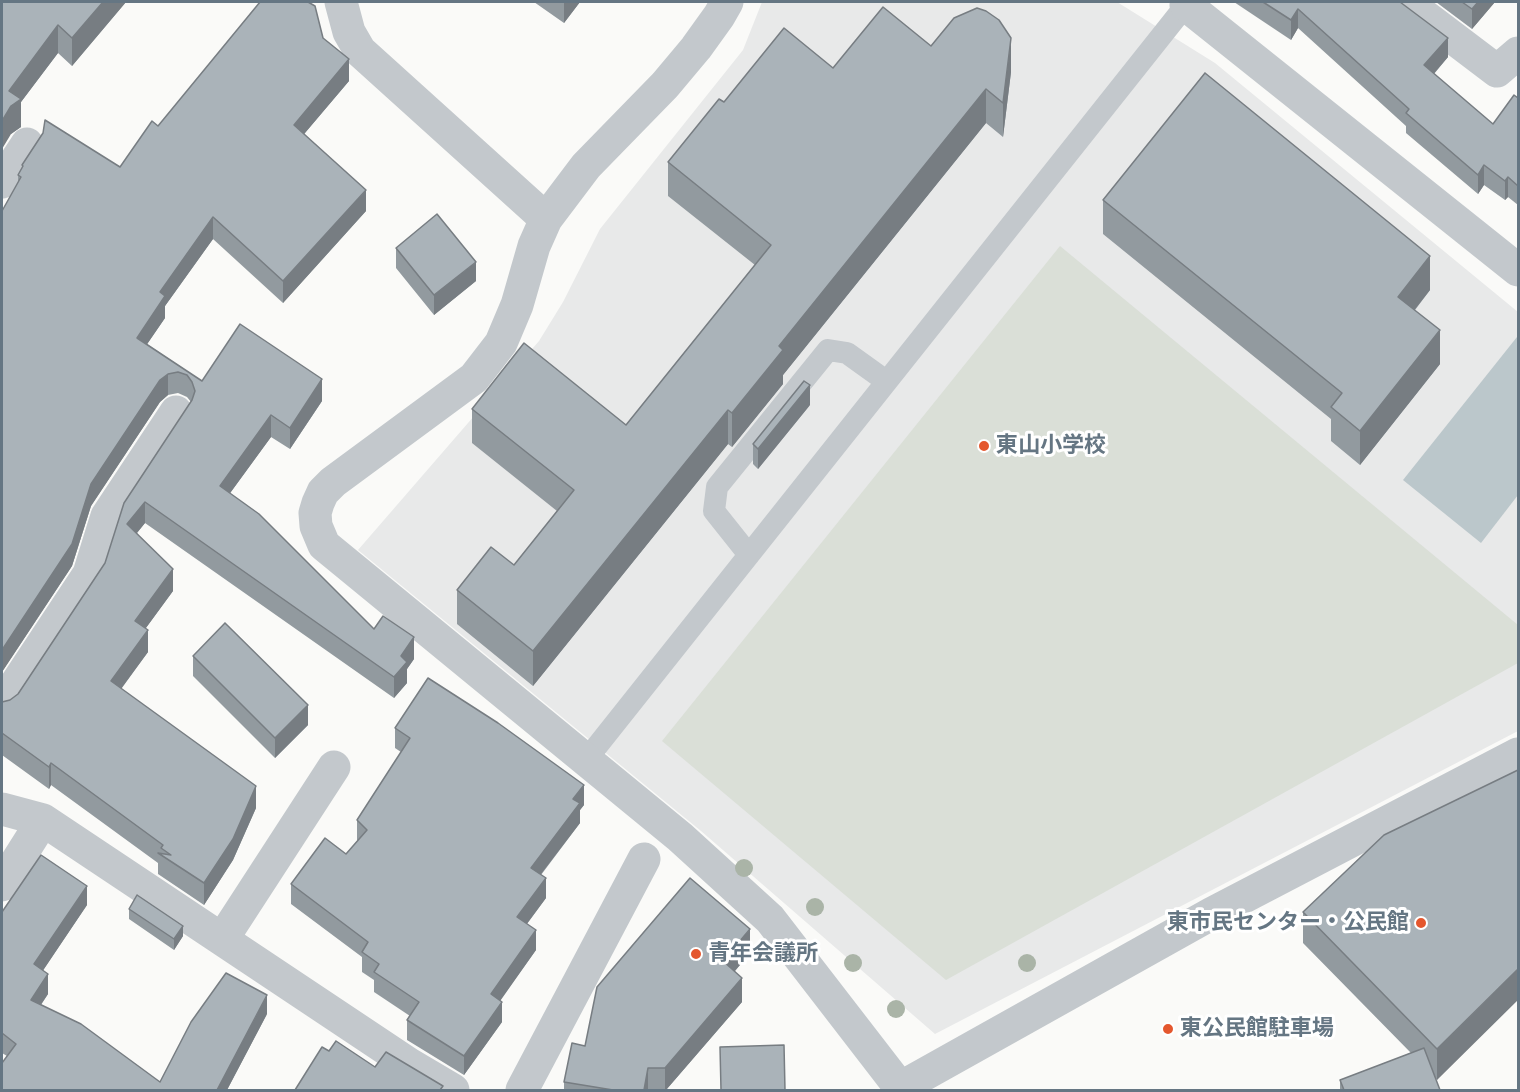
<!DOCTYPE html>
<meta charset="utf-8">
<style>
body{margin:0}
#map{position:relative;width:1520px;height:1092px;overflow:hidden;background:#fafaf8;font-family:Karla,sans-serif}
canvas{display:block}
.frame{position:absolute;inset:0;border:3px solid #657683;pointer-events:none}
</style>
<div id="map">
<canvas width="1520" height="1092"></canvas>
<div class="frame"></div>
</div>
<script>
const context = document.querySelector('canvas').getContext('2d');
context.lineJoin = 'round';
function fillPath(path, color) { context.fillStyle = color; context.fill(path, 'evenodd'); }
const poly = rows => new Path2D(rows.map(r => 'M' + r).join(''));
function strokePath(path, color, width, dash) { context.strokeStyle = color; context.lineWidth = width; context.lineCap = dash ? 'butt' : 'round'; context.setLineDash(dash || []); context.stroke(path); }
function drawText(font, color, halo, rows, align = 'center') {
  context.font = font + ' Karla,"Noto Sans JP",sans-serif'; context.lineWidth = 6; context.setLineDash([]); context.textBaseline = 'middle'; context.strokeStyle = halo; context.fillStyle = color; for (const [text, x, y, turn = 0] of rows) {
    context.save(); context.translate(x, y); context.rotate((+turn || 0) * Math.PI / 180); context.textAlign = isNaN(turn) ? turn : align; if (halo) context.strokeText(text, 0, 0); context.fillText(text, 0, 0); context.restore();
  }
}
fillPath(poly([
 [762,2,1117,2,1215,63,1518,312,1518,731,935,1034,701,831,358,550,539,341,563,302,600,229,743,50]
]), '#e8e9e9');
fillPath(poly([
 [1060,246,1518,625,1518,663,946,980,662,741]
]), '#dadfd7');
fillPath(poly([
 [1517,337,1518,495,1481,543,1403,480]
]), '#bbc7cb');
strokePath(poly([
 [749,555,714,511,717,487,828,350,847,353,886,381],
 [586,760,1186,5]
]), '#c3c8cc', 22);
strokePath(poly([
 [341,2,349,32,360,51,546,219],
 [727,2,719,16,696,48,665,85,586,166,546,219,534,246,517,305,501,343,474,378,333,482,323,492,318,503,315,513,316,526,324,545,680,837,770,919,902,1090],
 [1406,2,1497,71,1518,53],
 [1186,5,1518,270],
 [2,182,27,144],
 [2,705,89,574,107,516,176,412],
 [2,809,43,820,409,1064,453,1090],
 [2,885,43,820],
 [223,938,334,767],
 [900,1088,1211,914,1518,754],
 [522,1090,644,859]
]), '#c3c8cc', 33);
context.fillStyle = '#aab4a7';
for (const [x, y] of [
 [744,868],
 [815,907],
 [853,963],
 [1027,963],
 [896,1009]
]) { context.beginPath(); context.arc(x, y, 9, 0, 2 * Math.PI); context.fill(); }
fillPath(poly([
 [2,2,126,2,72,66,58,53,21,102,21,127,11,134],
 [534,2,580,2,564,23],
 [1234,2,1400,2,1448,57,1434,74,1493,124,1518,98,1518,205,1508,197,1505,200,1484,185,1478,194,1406,133,1406,126,1298,28,1291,40],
 [1436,2,1495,2,1472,29],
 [323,38,349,81,304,134,366,211,283,303,213,239,165,306,165,318,147,344,202,381,322,401,290,449,271,437,230,493,374,629,414,659,407,669,407,683,394,698,145,523,137,533,173,591,145,629,148,652,121,688,256,808,233,860,204,905,158,874,158,863,51,785,49,789,2,755,2,702,10,700,18,694,105,563,191,402,187,397,178,393,168,395,160,402,91,506,72,566,2,672,2,211,18,183,18,175,22,169,22,165,120,167,158,126],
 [931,46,1011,72,1003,137,986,123,783,375,783,384,732,447,728,444,533,686,457,624,457,590,514,565,557,511,472,443,472,409,626,425,755,265,668,196,668,162,724,102,833,68],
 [1103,200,1430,290,1415,310,1440,364,1360,465,1331,441,1331,419,1103,234],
 [396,248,476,281,434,315,396,268],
 [810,405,758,469,753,464,753,444],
 [193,656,308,725,275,758,193,676],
 [395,728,584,805,580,810,580,823,541,875,546,898,527,924,536,950,500,1000,502,1022,464,1075,407,1040,407,1020,410,1016,374,992,374,980,362,972,362,957,291,904,291,884,346,854,357,841,357,820,401,752,395,748],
 [1518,770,1437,1080,1435,1078,1440,1090,1340,1090,1340,1080,1411,1053,1303,943,1303,912],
 [87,905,43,970,48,994,41,1005,160,1082,267,1014,227,1090,2,1090,7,1056,2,1053,2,912],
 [129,909,183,936,174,950,129,919],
 [750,953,735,971,742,1002,666,1090,564,1090,564,1082,585,1046]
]), '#929a9f');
fillPath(poly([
 [103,2,126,2,72,66,72,38],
 [564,2,580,2,564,23],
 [1478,2,1495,2,1472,29,1472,9],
 [1298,9,1298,28,1291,40,1291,20],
 [58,25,58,53,21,102,21,127,11,134,2,149,2,121,9,91],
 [1011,38,1011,72,1003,137,1003,103],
 [1448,38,1448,57,1424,85,1424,65],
 [349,59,349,81,294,146,294,125],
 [986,89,986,123,783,375,783,384,732,447,732,413,779,346],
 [1484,165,1484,185,1478,194,1478,175],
 [1508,177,1508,197,1505,200,1505,181],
 [366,190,366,211,283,303,283,281],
 [213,217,213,239,165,306,165,318,137,359,137,338,160,292],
 [1430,256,1430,290,1398,331,1398,297],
 [476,262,476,281,434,315,434,295],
 [1440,330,1440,364,1360,465,1360,431],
 [168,374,168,395,160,402,91,506,72,566,2,672,2,650,91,484,160,380],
 [322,379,322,401,290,449,290,428],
 [810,385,810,405,758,469,758,449],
 [728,410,728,444,533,686,533,651],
 [271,415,271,437,220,507,220,486],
 [145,502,145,523,127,545,127,524],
 [173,569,173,591,135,643,135,621],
 [148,630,148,652,111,703,111,681],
 [414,637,414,659,407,669,407,683,394,698,394,677,401,656],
 [308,705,308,725,275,758,275,738],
 [51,763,51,785,49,789,49,767],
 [584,785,584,805,580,810,580,823,531,887,531,868,573,799],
 [256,786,256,808,233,860,204,905,204,883],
 [546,878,546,898,517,937,517,917],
 [87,886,87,905,34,984,34,964],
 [183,926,183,936,174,950,174,939],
 [750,929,750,953,723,985,723,961],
 [536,930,536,950,491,1014,491,994],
 [1518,969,1518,1000,1437,1080,1437,1049],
 [48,974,48,994,31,1019,31,1000],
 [742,978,742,1002,666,1090,665,1090,665,1068],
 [267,995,267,1014,227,1090,217,1090],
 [502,1002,502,1022,464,1075,464,1056],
 [648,1068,648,1090,644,1090]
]), '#777d82');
const building = poly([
 [2,2,103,2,72,38,58,25,9,91,21,99,11,106,2,121,2,2],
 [260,2,308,2,315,6,323,38,349,59,294,125,366,190,283,281,213,217,160,292,165,296,137,338,202,381,240,324,322,379,290,428,271,415,220,486,259,514,374,629,383,616,414,637,401,656,407,662,394,677,145,502,127,524,173,569,135,621,148,630,111,681,256,786,233,839,204,883,158,853,171,855,161,848,163,845,51,763,49,767,2,733,2,702,10,700,18,694,105,563,124,503,192,400,195,391,192,382,187,375,178,372,168,374,160,380,91,484,72,544,2,650,2,211,21,177,18,175,23,166,22,165,43,133,45,120,120,167,152,121,158,126,260,2],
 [1263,2,1400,2,1448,38,1424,65,1493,124,1514,95,1518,98,1518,186,1508,177,1505,181,1484,165,1478,175,1406,113,1409,109,1298,9,1291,20,1263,2],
 [1462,2,1478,2,1472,9,1462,2],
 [883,7,931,46,954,18,977,8,986,11,999,20,1011,38,1003,103,986,89,779,346,783,350,732,413,728,410,533,651,457,590,491,547,514,565,574,490,472,409,524,343,626,425,771,245,668,162,719,99,724,102,784,28,833,68,883,7],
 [1205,73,1430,256,1398,297,1440,330,1360,431,1331,407,1342,393,1103,200,1205,73],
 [437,214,476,262,434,295,396,248,437,214],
 [804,381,810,385,758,449,753,444,804,381],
 [225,623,308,705,275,738,193,656,225,623],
 [428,678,498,723,584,785,573,799,580,803,531,868,546,878,517,917,536,930,491,994,502,1002,464,1056,407,1020,419,1002,374,972,379,964,362,952,368,942,291,884,325,838,346,854,367,830,357,820,410,738,395,728,428,678],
 [1518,770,1518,969,1437,1049,1303,912,1384,835,1518,770],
 [41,855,87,886,34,964,48,974,31,1000,81,1024,160,1082,191,1022,226,973,267,995,217,1090,2,1090,2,1063,16,1044,2,1033,2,912,41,855],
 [690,878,750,929,723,961,742,978,665,1068,648,1068,644,1090,613,1090,564,1082,572,1043,585,1046,597,987,690,878],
 [137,895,183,926,174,939,129,909,137,895],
 [336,1041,375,1067,386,1052,443,1086,440,1090,295,1090,322,1047,329,1051,336,1041],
 [784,1045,785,1090,721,1090,720,1047,784,1045],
 [1424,1048,1440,1090,1344,1090,1340,1080,1424,1048]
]);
fillPath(building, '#aab3b9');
strokePath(building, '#777d82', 1.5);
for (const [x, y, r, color] of [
 [984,446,6,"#e4572e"],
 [1421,923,6,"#e4572e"],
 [696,954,6,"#e4572e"],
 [1168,1029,6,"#e4572e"]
]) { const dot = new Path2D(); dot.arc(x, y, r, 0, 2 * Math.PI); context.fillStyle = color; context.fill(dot); strokePath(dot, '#fff', 2); }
drawText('bold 22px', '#657683', '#fff', [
 ["東山小学校",996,446],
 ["東市民センター・公民館",1409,923,"right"],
 ["青年会議所",708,954],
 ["東公民館駐車場",1180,1029]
], 'left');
</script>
